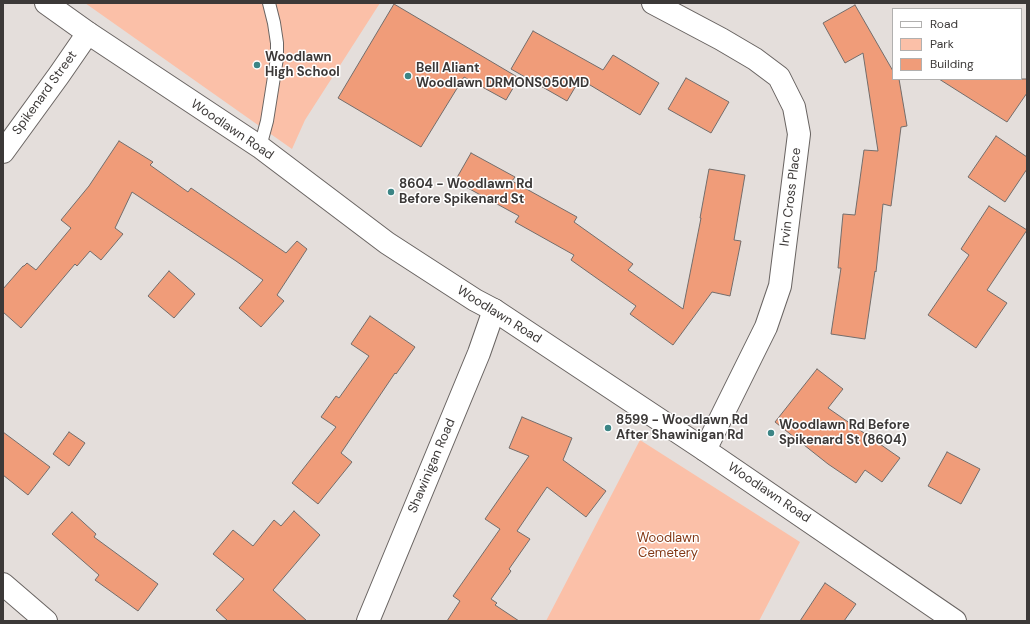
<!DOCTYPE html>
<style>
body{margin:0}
#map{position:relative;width:1030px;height:624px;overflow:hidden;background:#e4dedb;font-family:"DM Sans",sans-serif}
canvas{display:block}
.frame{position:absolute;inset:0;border:4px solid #3c3938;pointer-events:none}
.legend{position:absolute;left:892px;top:8px;width:130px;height:72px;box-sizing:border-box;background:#fff;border:1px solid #b1b0af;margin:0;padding:5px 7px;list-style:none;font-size:12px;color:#3c3938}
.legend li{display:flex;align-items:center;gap:8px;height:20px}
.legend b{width:20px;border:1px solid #b1b0af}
</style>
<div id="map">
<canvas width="1030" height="624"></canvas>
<div class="frame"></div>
<ul class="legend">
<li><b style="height:5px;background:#fff"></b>Road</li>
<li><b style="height:11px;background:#fbc0a8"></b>Park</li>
<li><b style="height:11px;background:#f09c79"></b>Building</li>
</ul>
</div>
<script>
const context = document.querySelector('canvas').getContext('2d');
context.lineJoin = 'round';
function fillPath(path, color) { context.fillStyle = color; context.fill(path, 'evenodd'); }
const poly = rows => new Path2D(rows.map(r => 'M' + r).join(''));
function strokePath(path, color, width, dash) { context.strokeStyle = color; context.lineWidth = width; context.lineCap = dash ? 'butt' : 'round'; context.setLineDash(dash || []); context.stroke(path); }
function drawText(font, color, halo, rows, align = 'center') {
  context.font = font + ' "DM Sans",sans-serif'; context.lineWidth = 3; context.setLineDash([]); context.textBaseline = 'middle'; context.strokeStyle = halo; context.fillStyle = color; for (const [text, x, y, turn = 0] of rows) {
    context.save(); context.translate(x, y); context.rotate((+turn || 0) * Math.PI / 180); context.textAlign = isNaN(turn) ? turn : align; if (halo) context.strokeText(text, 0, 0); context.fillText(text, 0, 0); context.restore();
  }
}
fillPath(poly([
 [85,3,380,3,305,120,292,149],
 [640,440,800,542,759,621,546,621]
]), '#fbc0a8');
const building = poly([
 [394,4,519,78,506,100,464,77,421,147,338,98,394,4],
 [855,5,893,71,893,79,899,79,907,126,901,127,891,206,883,204,876,272,875,271,865,339,831,334,841,268,838,268,843,214,855,215,864,150,878,151,863,53,845,63,823,23,855,5],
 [533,31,603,70,613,55,659,83,640,115,580,79,567,101,511,69,533,31],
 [686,78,729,102,711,133,668,109,686,78],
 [939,79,1027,79,1027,93,1007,122,939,79],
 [996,136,1027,157,1027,169,1005,202,968,177,996,136],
 [119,141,153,162,150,165,188,192,191,188,286,253,297,241,307,249,277,295,284,301,261,327,239,308,263,280,236,261,132,192,115,228,123,234,101,260,90,251,77,266,75,264,21,328,3,312,3,289,23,266,24,266,27,263,36,270,71,228,61,220,89,186,119,141],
 [471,153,515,177,512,181,577,217,574,222,633,264,628,270,683,309,701,218,700,218,709,169,745,175,734,240,741,241,730,296,712,292,673,345,630,314,636,306,571,260,574,255,515,222,519,216,455,181,471,153],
 [989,206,1027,230,987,290,1007,303,976,348,928,315,969,255,961,249,989,206],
 [169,271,195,294,174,318,148,296,169,271],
 [370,316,415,347,396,374,395,373,341,453,352,462,318,504,292,483,336,427,321,417,336,396,339,398,369,356,351,344,370,316],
 [817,369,843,389,828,408,900,458,882,482,865,470,856,483,828,464,775,422,817,369],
 [522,417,572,438,563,460,606,491,586,517,547,487,517,531,530,539,509,569,511,571,491,599,497,603,495,605,519,621,447,621,460,601,453,596,500,529,485,519,529,456,509,448,522,417],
 [3,432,50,467,28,495,3,475,3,432],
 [69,432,85,443,69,466,53,454,69,432],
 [947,452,980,469,961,504,928,486,947,452],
 [294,511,320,535,273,590,307,621,228,621,216,610,244,579,213,554,233,530,253,546,274,520,281,526,294,511],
 [72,512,96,534,94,537,158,584,138,611,95,580,99,575,52,534,72,512],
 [825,583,856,604,844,621,800,621,825,583]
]);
fillPath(building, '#f09c79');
strokePath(building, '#736d6b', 1);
const lane = poly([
 [260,147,267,121,277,58,277,43,274,23,269,3]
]);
const street = poly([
 [653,3,721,39,755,59,779,77,794,107,799,134,780,286,766,327,705,450],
 [3,152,59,75,88,33],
 [3,584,46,621],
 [368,621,479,353,494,310]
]);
const secondary = poly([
 [46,3,88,33,260,147,387,243,475,300,494,310,705,450,955,621]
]);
strokePath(lane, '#696462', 14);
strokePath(street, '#696462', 24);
strokePath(secondary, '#696462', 24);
strokePath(lane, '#fff', 12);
strokePath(street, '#fff', 22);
strokePath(secondary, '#fff', 22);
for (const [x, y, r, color] of [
 [257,65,4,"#3c8585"],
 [408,76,4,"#3c8585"],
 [391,192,4,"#3c8585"],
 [608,428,4,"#3c8585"],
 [771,433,4,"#3c8585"]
]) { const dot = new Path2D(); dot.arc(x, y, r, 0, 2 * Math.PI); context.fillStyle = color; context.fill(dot); strokePath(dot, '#fff', 1.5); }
drawText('bold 13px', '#3c3938', '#fff', [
 ["Woodlawn",265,58],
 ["High School",265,73],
 ["Bell Aliant",416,69],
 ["Woodlawn DRMONS050MD",416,84],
 ["8604 - Woodlawn Rd",399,185],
 ["Before Spikenard St",399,200],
 ["8599 - Woodlawn Rd",616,421],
 ["After Shawinigan Rd",616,436],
 ["Woodlawn Rd Before",779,426],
 ["Spikenard St (8604)",779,441]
], 'left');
drawText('13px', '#3c3938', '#fff', [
 ["Spikenard Street",45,93,-54],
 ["Woodlawn Road",232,130,34],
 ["Irvin Cross Place",791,197,-83],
 ["Woodlawn Road",499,315,32],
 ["Shawinigan Road",432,466,-67],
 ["Woodlawn Road",769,493,34]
]);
drawText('13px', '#833815', '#fff', [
 ["Woodlawn",668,539],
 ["Cemetery",668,554]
]);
</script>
